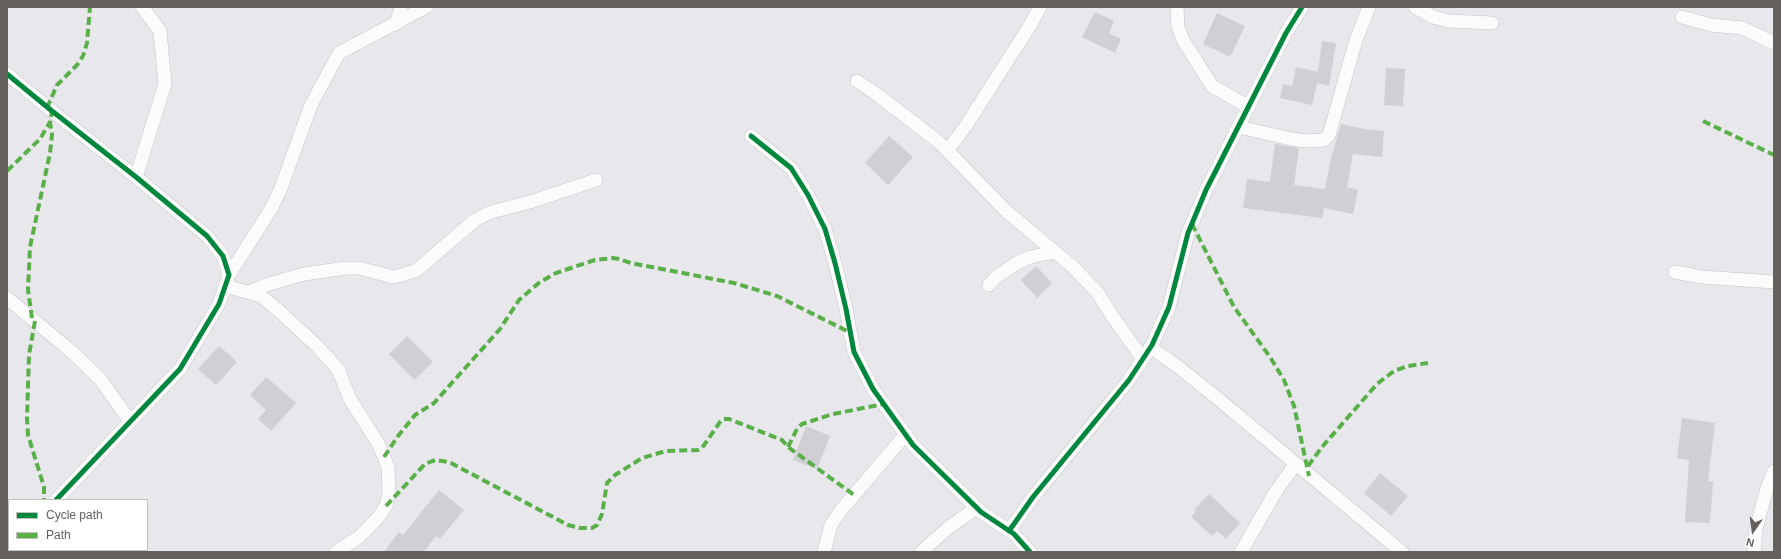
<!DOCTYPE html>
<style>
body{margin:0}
#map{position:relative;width:1781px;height:559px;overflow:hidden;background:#e7e7ec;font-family:Arial,sans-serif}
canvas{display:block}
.frame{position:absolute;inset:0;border:8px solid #64615d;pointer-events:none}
.legend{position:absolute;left:8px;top:499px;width:140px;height:52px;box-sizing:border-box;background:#fff;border:1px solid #c1c0be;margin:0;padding:5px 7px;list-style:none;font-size:12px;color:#64615d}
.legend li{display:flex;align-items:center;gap:8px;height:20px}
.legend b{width:20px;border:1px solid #c1c0be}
.north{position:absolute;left:1733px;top:511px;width:40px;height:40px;-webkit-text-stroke:3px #fff;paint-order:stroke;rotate:194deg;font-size:11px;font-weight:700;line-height:16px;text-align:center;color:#64615d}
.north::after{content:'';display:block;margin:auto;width:14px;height:18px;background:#64615d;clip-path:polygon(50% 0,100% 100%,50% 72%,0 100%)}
</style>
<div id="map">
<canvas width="1781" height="559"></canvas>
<div class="frame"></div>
<ul class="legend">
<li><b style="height:5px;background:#00873e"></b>Cycle path</li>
<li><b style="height:5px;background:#59b049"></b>Path</li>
</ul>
<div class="north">N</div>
</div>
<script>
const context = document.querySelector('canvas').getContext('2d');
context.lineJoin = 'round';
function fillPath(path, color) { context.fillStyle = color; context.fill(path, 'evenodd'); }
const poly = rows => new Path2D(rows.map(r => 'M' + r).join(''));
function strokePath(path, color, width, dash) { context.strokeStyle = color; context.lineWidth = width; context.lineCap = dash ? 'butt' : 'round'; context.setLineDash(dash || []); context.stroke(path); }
fillPath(poly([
 [1095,12,1114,21,1109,33,1121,39,1115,53,1082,37],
 [1217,13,1245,26,1230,57,1203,44],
 [1322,41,1336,43,1329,86,1317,83,1312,105,1280,98,1283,84,1292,86,1296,67,1318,72],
 [1386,68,1405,69,1403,106,1384,105],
 [1341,124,1365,129,1384,131,1382,157,1353,154,1347,187,1358,190,1353,214,1324,208,1322,218,1243,208,1247,179,1270,182,1275,144,1299,148,1294,185,1325,189,1331,158],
 [889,136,913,157,888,185,865,163],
 [1036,266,1052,283,1037,298,1021,280],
 [407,336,433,362,414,380,389,354],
 [219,346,237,362,216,385,198,369],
 [266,377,296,403,271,431,258,419,266,410,250,395],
 [1682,418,1715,423,1708,481,1713,482,1710,523,1685,522,1689,460,1677,458],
 [806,426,830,436,817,469,793,460],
 [1380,473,1408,496,1391,516,1364,493],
 [439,490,464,510,440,539,436,536,424,552,384,552,399,532,403,535],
 [1209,494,1240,523,1226,539,1217,531,1212,536,1191,517,1196,511,1194,510]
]), '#d0cfd3');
const minor = poly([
 [1177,7,1178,27,1183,40,1212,86,1249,107],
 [1415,7,1433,17,1449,21,1492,23],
 [1682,17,1711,25,1742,28,1774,43],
 [396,24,401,7],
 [7,74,52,111,136,177,207,236,223,256,229,275,219,304,180,369,56,500],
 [857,81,879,96,940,143,1006,211,1073,267,1098,293,1112,316,1143,359],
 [1239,127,1291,139,1307,141,1324,140,1329,135,1356,40,1369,7],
 [751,136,791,168,808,195,825,229,835,263,846,309,854,352,873,389,913,445,981,512,1014,534,1030,552],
 [948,150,965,127,1029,27,1040,7],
 [136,177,165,84,160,31,142,7],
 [1675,272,1702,277,1774,282],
 [229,275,271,209,281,188,311,105,339,53,426,7],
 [989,285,996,277,1017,263,1030,257,1055,252],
 [226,286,261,296,278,310,316,345,338,369,350,399,379,445,388,467,389,493,386,506,377,519,359,537,336,552],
 [249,292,266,285,304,274,346,268,359,268,393,277,402,275,417,270,475,220,491,212,530,202,596,180],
 [7,298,72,352,100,379,130,421],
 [1150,347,1177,366,1211,393,1402,552],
 [1009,531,1033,497,1129,380,1152,345,1169,307,1188,233,1206,190,1286,33,1302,7],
 [14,552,15,550],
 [824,552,831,525,842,509,906,434],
 [921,552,948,528,976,508],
 [1241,552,1276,491,1295,465],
 [1754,552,1756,529,1767,488,1774,471]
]);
strokePath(minor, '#c6c5c7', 14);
strokePath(minor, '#fbfbfc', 13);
strokePath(poly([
 [47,108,57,85,77,65,83,56,87,43,90,7],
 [1703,121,1774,155],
 [7,171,40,139,50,122],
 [1192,224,1234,307,1270,357,1284,380,1294,406,1309,476],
 [32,318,28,290,30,247,50,153,52,135,50,122,52,111],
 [35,321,29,355,27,418,28,435,44,487,44,500],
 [788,447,797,429,802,424,833,414,884,404],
 [384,457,398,436,415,415,434,403,500,329,519,300,540,282,556,273,595,260,613,258,619,259,631,263,734,283,777,296,851,333],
 [1308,466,1322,447,1377,384,1394,371,1408,366,1428,363],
 [386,506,425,464,435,460,449,462,568,525,580,528,592,528,597,525,602,514,607,483,615,475,642,458,666,451,698,450,702,448,720,422,723,419,729,419,782,440,788,447,854,495]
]), '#59b049', 4, [8, 4]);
strokePath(poly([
 [7,74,52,111,136,177,207,236,223,256,229,275,219,304,180,369,56,500],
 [751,136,791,168,808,195,825,229,835,263,846,309,854,352,873,389,913,445,981,512,1014,534,1030,552],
 [1009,531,1033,497,1129,380,1152,345,1169,307,1188,233,1206,190,1286,33,1302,7]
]), '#00873e', 5);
</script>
